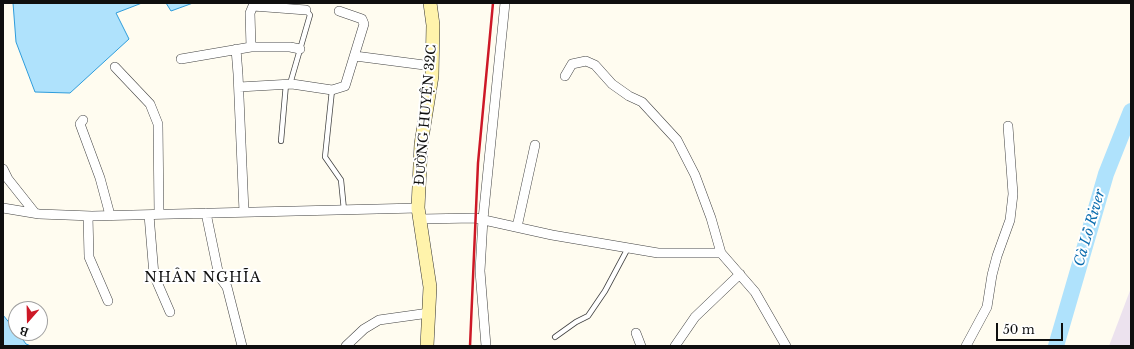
<!DOCTYPE html>
<meta charset="utf-8">
<style>
body{margin:0}
#map{position:relative;width:1134px;height:349px;overflow:hidden;background:#fffcf0;font-family:"Libre Baskerville",serif}
canvas{display:block}
.frame{position:absolute;inset:0;border:4px solid #0f0f0f;pointer-events:none}
.north{position:absolute;left:8px;top:301px;width:40px;height:40px;box-sizing:border-box;background:#fff;border:1px solid #9f9f9f;border-radius:50%;rotate:200deg;font-size:11px;font-weight:700;line-height:16px;text-align:center;color:#0f0f0f}
.north::after{content:'';display:block;margin:auto;width:14px;height:18px;background:#cd1826;clip-path:polygon(50% 0,100% 100%,50% 72%,0 100%)}
.scale{position:absolute;left:996px;top:323px;width:67px;height:18px;box-sizing:border-box;border:2px solid #0f0f0f;border-top:0;padding-left:5px;font-size:12px;line-height:14px;white-space:nowrap;color:#0f0f0f;-webkit-text-stroke:3px #fff;paint-order:stroke}
</style>
<div id="map">
<canvas width="1134" height="349"></canvas>
<div class="frame"></div>
<div class="north">B</div>
<div class="scale">50 m</div>
</div>
<script>
const context = document.querySelector('canvas').getContext('2d');
context.lineJoin = 'round';
function fillPath(path, color) { context.fillStyle = color; context.fill(path, 'evenodd'); }
const poly = rows => new Path2D(rows.map(r => 'M' + r).join(''));
function strokePath(path, color, width, dash) { context.strokeStyle = color; context.lineWidth = width; context.lineCap = dash ? 'butt' : 'round'; context.setLineDash(dash || []); context.stroke(path); }
function drawText(font, color, halo, rows, align = 'center') {
  context.font = font + ' "Libre Baskerville",serif'; context.lineWidth = 4; context.setLineDash([]); context.textBaseline = 'middle'; context.strokeStyle = halo; context.fillStyle = color; for (const [text, x, y, turn = 0] of rows) {
    context.save(); context.translate(x, y); context.rotate((+turn || 0) * Math.PI / 180); context.textAlign = isNaN(turn) ? turn : align; if (halo) context.strokeText(text, 0, 0); context.fillText(text, 0, 0); context.restore();
  }
}
fillPath(poly([
 [1131,288,1131,346,1109,346]
]), '#ece2ee');
const water = poly([
 [13,3,142,3,116,13,129,39,70,93,35,92,16,42,13,3],
 [166,3,193,3,171,11,166,3],
 [3,315,16,331,16,333,18,333,26,344,31,346,3,346,3,315]
]);
fillPath(water, '#afe2fc');
strokePath(water, '#2e9cdb', 1);
strokePath(poly([
 [1056,346,1106,174,1131,111]
]), '#afe2fc', 16);
const lane = poly([
 [290,84,310,15,306,10],
 [332,90,325,157,341,180,344,210],
 [281,141,286,84],
 [555,337,576,322,588,316,605,291,628,248]
]);
const street = poly([
 [251,47,250,13,253,6,306,10],
 [236,49,238,74,244,212],
 [355,56,432,66],
 [181,59,251,47,290,47,300,49],
 [115,67,150,104,158,124,159,214],
 [565,76,572,64,586,61,595,65,612,84,629,96,642,102,677,140,695,175,711,218,721,253,755,292,786,346],
 [239,87,292,84,332,90,345,86,364,24,362,19,339,11],
 [83,120,80,124,100,178,110,215],
 [3,169,8,179,35,213],
 [3,208,39,214,92,216,418,208],
 [206,213,219,276,227,287,242,346],
 [149,215,154,275,170,312],
 [88,216,89,257,108,301],
 [420,219,475,218,552,235,658,253,721,253],
 [517,227,535,145],
 [636,333,641,346],
 [346,346,364,329,379,320,429,313],
 [486,346,480,271,483,219,505,3],
 [675,346,695,317,740,274],
 [966,346,987,307,992,275,997,256,1010,220,1013,194,1008,126]
]);
const secondary = poly([
 [427,346,430,287,418,208,421,144,432,76,433,25,430,3]
]);
strokePath(lane, '#424242', 6);
strokePath(street, '#424242', 10);
strokePath(secondary, '#313131', 14);
strokePath(lane, '#fff', 4.5);
strokePath(street, '#fff', 9);
strokePath(secondary, '#fff3ab', 13);
strokePath(poly([
 [470,346,478,163,493,3]
]), '#cd1826', 2.5);
drawText('13px', '#0f0f0f', '#fff', [
 ["ĐƯỜNG HUYỆN 32C",426,115,-85]
]);
drawText('italic 14px', '#0a6cae', '#fff', [
 ["Cà Lồ River",1090,228,-74]
]);
context.letterSpacing = '1px';
drawText('14px', '#0f0f0f', '#fff', [
 ["NHÂN NGHĨA",203,278]
]);
context.letterSpacing = '0px';
</script>
